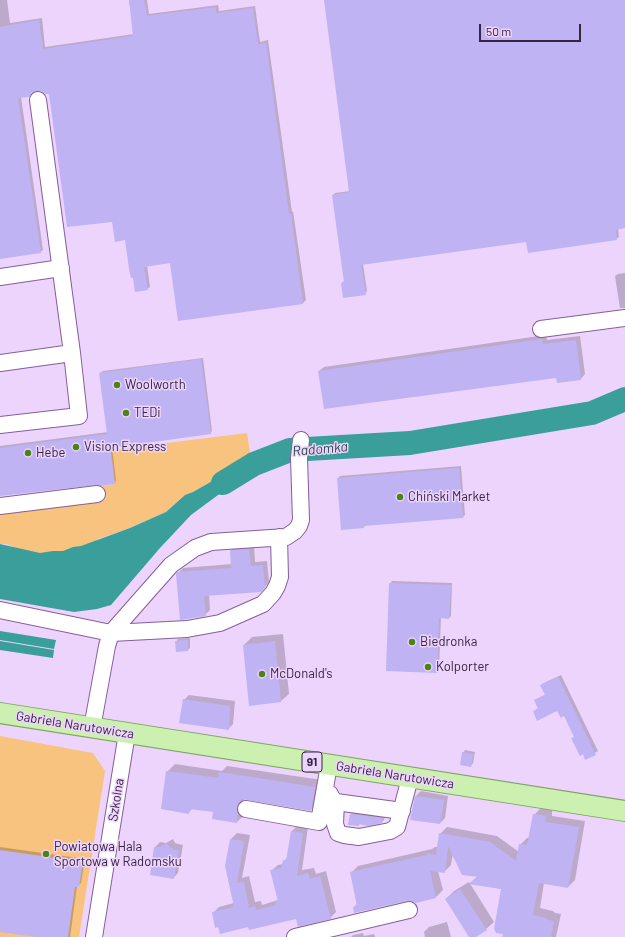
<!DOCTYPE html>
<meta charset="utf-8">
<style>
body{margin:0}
#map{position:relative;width:625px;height:937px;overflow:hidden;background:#edd4fd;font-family:Barlow,sans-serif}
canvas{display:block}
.scale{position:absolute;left:479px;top:24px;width:102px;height:18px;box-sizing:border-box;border:2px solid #362540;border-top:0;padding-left:5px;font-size:12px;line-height:14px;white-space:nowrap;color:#362540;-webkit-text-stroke:3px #edd4fd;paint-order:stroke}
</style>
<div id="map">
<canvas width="625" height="937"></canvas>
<div class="scale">50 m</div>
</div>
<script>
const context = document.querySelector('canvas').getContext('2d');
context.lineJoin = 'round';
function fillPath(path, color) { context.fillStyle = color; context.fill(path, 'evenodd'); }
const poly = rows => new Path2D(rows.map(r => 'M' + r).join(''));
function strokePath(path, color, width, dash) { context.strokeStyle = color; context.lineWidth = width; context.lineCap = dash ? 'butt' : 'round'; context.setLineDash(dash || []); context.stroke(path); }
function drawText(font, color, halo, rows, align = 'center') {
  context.font = font + ' Barlow,sans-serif'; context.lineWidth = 3; context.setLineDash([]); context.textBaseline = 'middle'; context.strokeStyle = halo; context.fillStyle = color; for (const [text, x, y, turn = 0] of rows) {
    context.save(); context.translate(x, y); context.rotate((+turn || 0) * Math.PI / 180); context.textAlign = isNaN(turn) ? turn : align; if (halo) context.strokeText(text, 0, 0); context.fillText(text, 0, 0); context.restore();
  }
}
fillPath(poly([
 [247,433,251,459,193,492,185,495,166,512,130,528,98,539,64,565,6,544,0,544,0,512,99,487,115,484,111,450],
 [0,736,93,753,105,771,79,937,0,937]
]), '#f7c37f');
fillPath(poly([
 [251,459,253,473,218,495,191,515,160,548,111,605,97,609,74,612,0,599,0,544,40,553,53,551,63,551,73,547,81,546,130,528,166,512,185,495,193,492],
 [0,631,56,640,54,649,0,640],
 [0,641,54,650,53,658,0,650]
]), '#3a9e9b');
fillPath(poly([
 [0,0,7,0,10,23,42,18,45,47,134,34,129,0,147,0,149,14,218,5,219,11,255,6,260,42,268,40,292,212,293,211,306,300,303,303,179,319,171,262,147,265,150,287,147,289,126,239,113,221,50,93,37,90,21,97,43,250,40,252,0,258],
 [325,0,625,0,625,227,618,228,619,237,616,239,527,241,363,264,367,291,365,294,342,283,345,280,333,195,335,193,350,191],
 [625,273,625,308,620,308,615,276,618,274],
 [546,335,547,340,580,336,585,374,581,379,557,376,319,371,324,367],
 [203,358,212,431,210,433,112,447,116,481,114,483,96,484,0,495,0,446,108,432,100,373,103,371],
 [461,466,465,515,463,517,366,525,364,527,342,529,338,478,340,476],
 [254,545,255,562,267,561,269,582,261,591,209,595,210,610,205,615,178,573,183,568,232,564,231,551,235,546],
 [392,581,452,583,451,616,449,618,441,617,439,670,436,672,390,584],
 [283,634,289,694,281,701,244,645,252,637],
 [190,638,190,648,188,650,176,642,178,639],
 [561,675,598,751,586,758,572,739,575,736,565,715,558,710,534,711,539,708,535,700,546,694,541,685,544,683],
 [189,695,235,701,233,724,228,729,184,700],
 [465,750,475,752,473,763,471,766,463,753],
 [175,764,222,771,227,766,322,780,318,803,311,810,244,798,245,806,244,815,237,822,214,811,193,808,189,812,167,772],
 [421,791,448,796,445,818,440,823,416,796],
 [541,808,552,810,552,816,585,821,575,880,568,887,544,883,540,908,553,911,555,913,561,914,556,937,503,937,502,889,470,883,478,876,453,853,451,865,444,872,438,871,443,890,436,897,354,907,357,904,351,873,358,866,432,849,435,847,438,847,440,834,447,827,497,836,519,852,520,845,527,838,529,838,534,815],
 [353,812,385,816,384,820,382,822,361,823,359,825,350,824,351,814],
 [298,825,308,827,302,870,314,868,316,874,326,871,336,912,330,918,297,918,249,926,213,913,219,907,234,903,231,839,237,833,250,835,242,878,249,876,255,902,261,901,262,905,278,900,271,871,278,865,283,864,284,861,288,857,292,831],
 [173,839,175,843,183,845,178,873,173,878,155,847,160,842,166,843],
 [0,847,85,859,81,883,77,886,70,937,42,937,0,931],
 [469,882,494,922,486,929,474,937,470,937,446,899,454,891],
 [447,922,451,937,425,937,424,932,429,927],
 [363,933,364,936,374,934,375,937,351,937,353,935]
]), '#0003');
strokePath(poly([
 [223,483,254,464,290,450,410,443,592,413,625,399]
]), '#3a9e9b', 24);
fillPath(poly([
 [129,0,144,0,147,16,216,7,216,13,253,8,258,44,266,43,289,214,291,214,303,304,178,321,170,263,144,267,148,290,135,292,133,278,131,278,129,269,125,240,115,242,112,222,67,227,49,94,46,94,41,91,36,91,32,93,29,97,18,98,41,253,0,259,0,27,39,20,43,49,133,36],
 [324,0,625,0,625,228,616,230,617,240,528,253,526,242,361,265,366,295,343,298,341,283,344,282,332,195,349,192],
 [542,339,543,344,576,340,581,380,557,383,556,378,324,409,318,371],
 [201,359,211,434,110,448,115,484,101,486,96,485,0,496,0,448,107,434,99,373],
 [459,468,463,518,364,526,364,528,341,530,337,478],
 [249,549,251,566,263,565,265,588,261,592,204,596,206,616,180,620,176,574,177,572,231,568,230,550],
 [389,583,451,585,449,619,439,618,437,673,386,671],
 [188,640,188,651,176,652,175,641],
 [275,641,281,702,249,706,243,645],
 [558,677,596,755,585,760,583,754,580,756,571,738,574,737,564,716,561,718,557,711,537,721,533,711,538,709,534,700,545,695,540,685],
 [183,699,230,706,229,730,179,723],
 [462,752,473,754,471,767,460,765],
 [166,771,218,778,219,772,315,787,311,811,241,799,237,808,238,814,237,823,212,819,213,812,190,809,189,814,161,809],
 [415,796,444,800,440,824,410,820],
 [350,814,383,818,382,823,368,826,359,824,359,826,348,825],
 [533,814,546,816,545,822,579,827,568,888,539,883,533,915,546,918,548,920,554,921,551,937,502,937,503,934,496,933,494,929,501,889,468,884,479,877,462,875,448,846,445,873,430,871,436,898,416,903,411,901,407,901,354,913,353,907,357,906,350,872,427,855,427,853,436,855,439,833,490,842,516,861,519,844,527,845],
 [291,831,303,833,297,876,308,873,310,879,320,876,331,919,298,927,296,919,249,930,248,927,220,934,218,927,215,928,212,912,234,907,225,866,230,839,244,841,237,883,244,882,249,908,255,906,256,910,276,905,275,902,278,901,270,870,281,868,283,860,286,861],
 [167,843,170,848,173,848,173,850,179,850,174,879,150,875,154,847,160,847],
 [0,850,83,862,79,887,75,887,68,937,36,937,0,932],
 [460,889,487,930,476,937,469,937,445,899]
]), '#bfb3f3');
const minor = poly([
 [0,277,61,268],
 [541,329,625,318],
 [0,363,72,353,38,100],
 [0,425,79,416,72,353],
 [0,506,97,494],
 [0,610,111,633,187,629,220,623,263,604,273,593,277,586,280,577,279,537],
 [92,728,107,646,111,633,171,565,195,548,211,542,286,537,295,531,299,526,301,520,299,458,301,440],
 [330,794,331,797,336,802,402,811],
 [336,802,335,824,338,833,344,835,359,837,390,831,397,827,410,778],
 [246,809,319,822,329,765],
 [94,937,127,733],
 [295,937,409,910]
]);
const major = poly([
 [0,713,625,811]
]);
strokePath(minor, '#855e9b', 18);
strokePath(major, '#81a266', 22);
strokePath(minor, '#fff', 16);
strokePath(major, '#ccf0b0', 20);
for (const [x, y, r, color] of [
 [117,385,4,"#4e8217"],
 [126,413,4,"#4e8217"],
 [76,447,4,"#4e8217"],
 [28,453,4,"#4e8217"],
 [400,497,4,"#4e8217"],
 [412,642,4,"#4e8217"],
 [428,667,4,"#4e8217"],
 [262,674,4,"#4e8217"],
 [46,854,4,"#4e8217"]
]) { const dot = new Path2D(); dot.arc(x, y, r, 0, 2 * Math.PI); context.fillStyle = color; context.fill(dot); strokePath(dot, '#edd4fd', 1.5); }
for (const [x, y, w] of [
 [312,762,20]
]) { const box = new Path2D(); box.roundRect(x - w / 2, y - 10, w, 20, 3); context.fillStyle = '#edd4fd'; context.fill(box); strokePath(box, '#362540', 1); }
drawText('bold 12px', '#362540', null, [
 ["91",312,762]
]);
drawText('13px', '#362540', '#edd4fd', [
 ["Woolworth",125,385],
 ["TEDi",134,413],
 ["Vision Express",84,447],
 ["Hebe",36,453],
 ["Chiński Market",408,497],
 ["Biedronka",420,642],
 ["Kolporter",436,667],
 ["McDonald's",270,674],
 ["Powiatowa Hala",54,847],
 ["Sportowa w Radomsku",54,862]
], 'left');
drawText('13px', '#362540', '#edd4fd', [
 ["Gabriela Narutowicza",75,725,9],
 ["Gabriela Narutowicza",395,775,9],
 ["Szkolna",116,800,-81]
]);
drawText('italic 14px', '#2b4a49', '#edd4fd', [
 ["Radomka",320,449,-5]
]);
</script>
